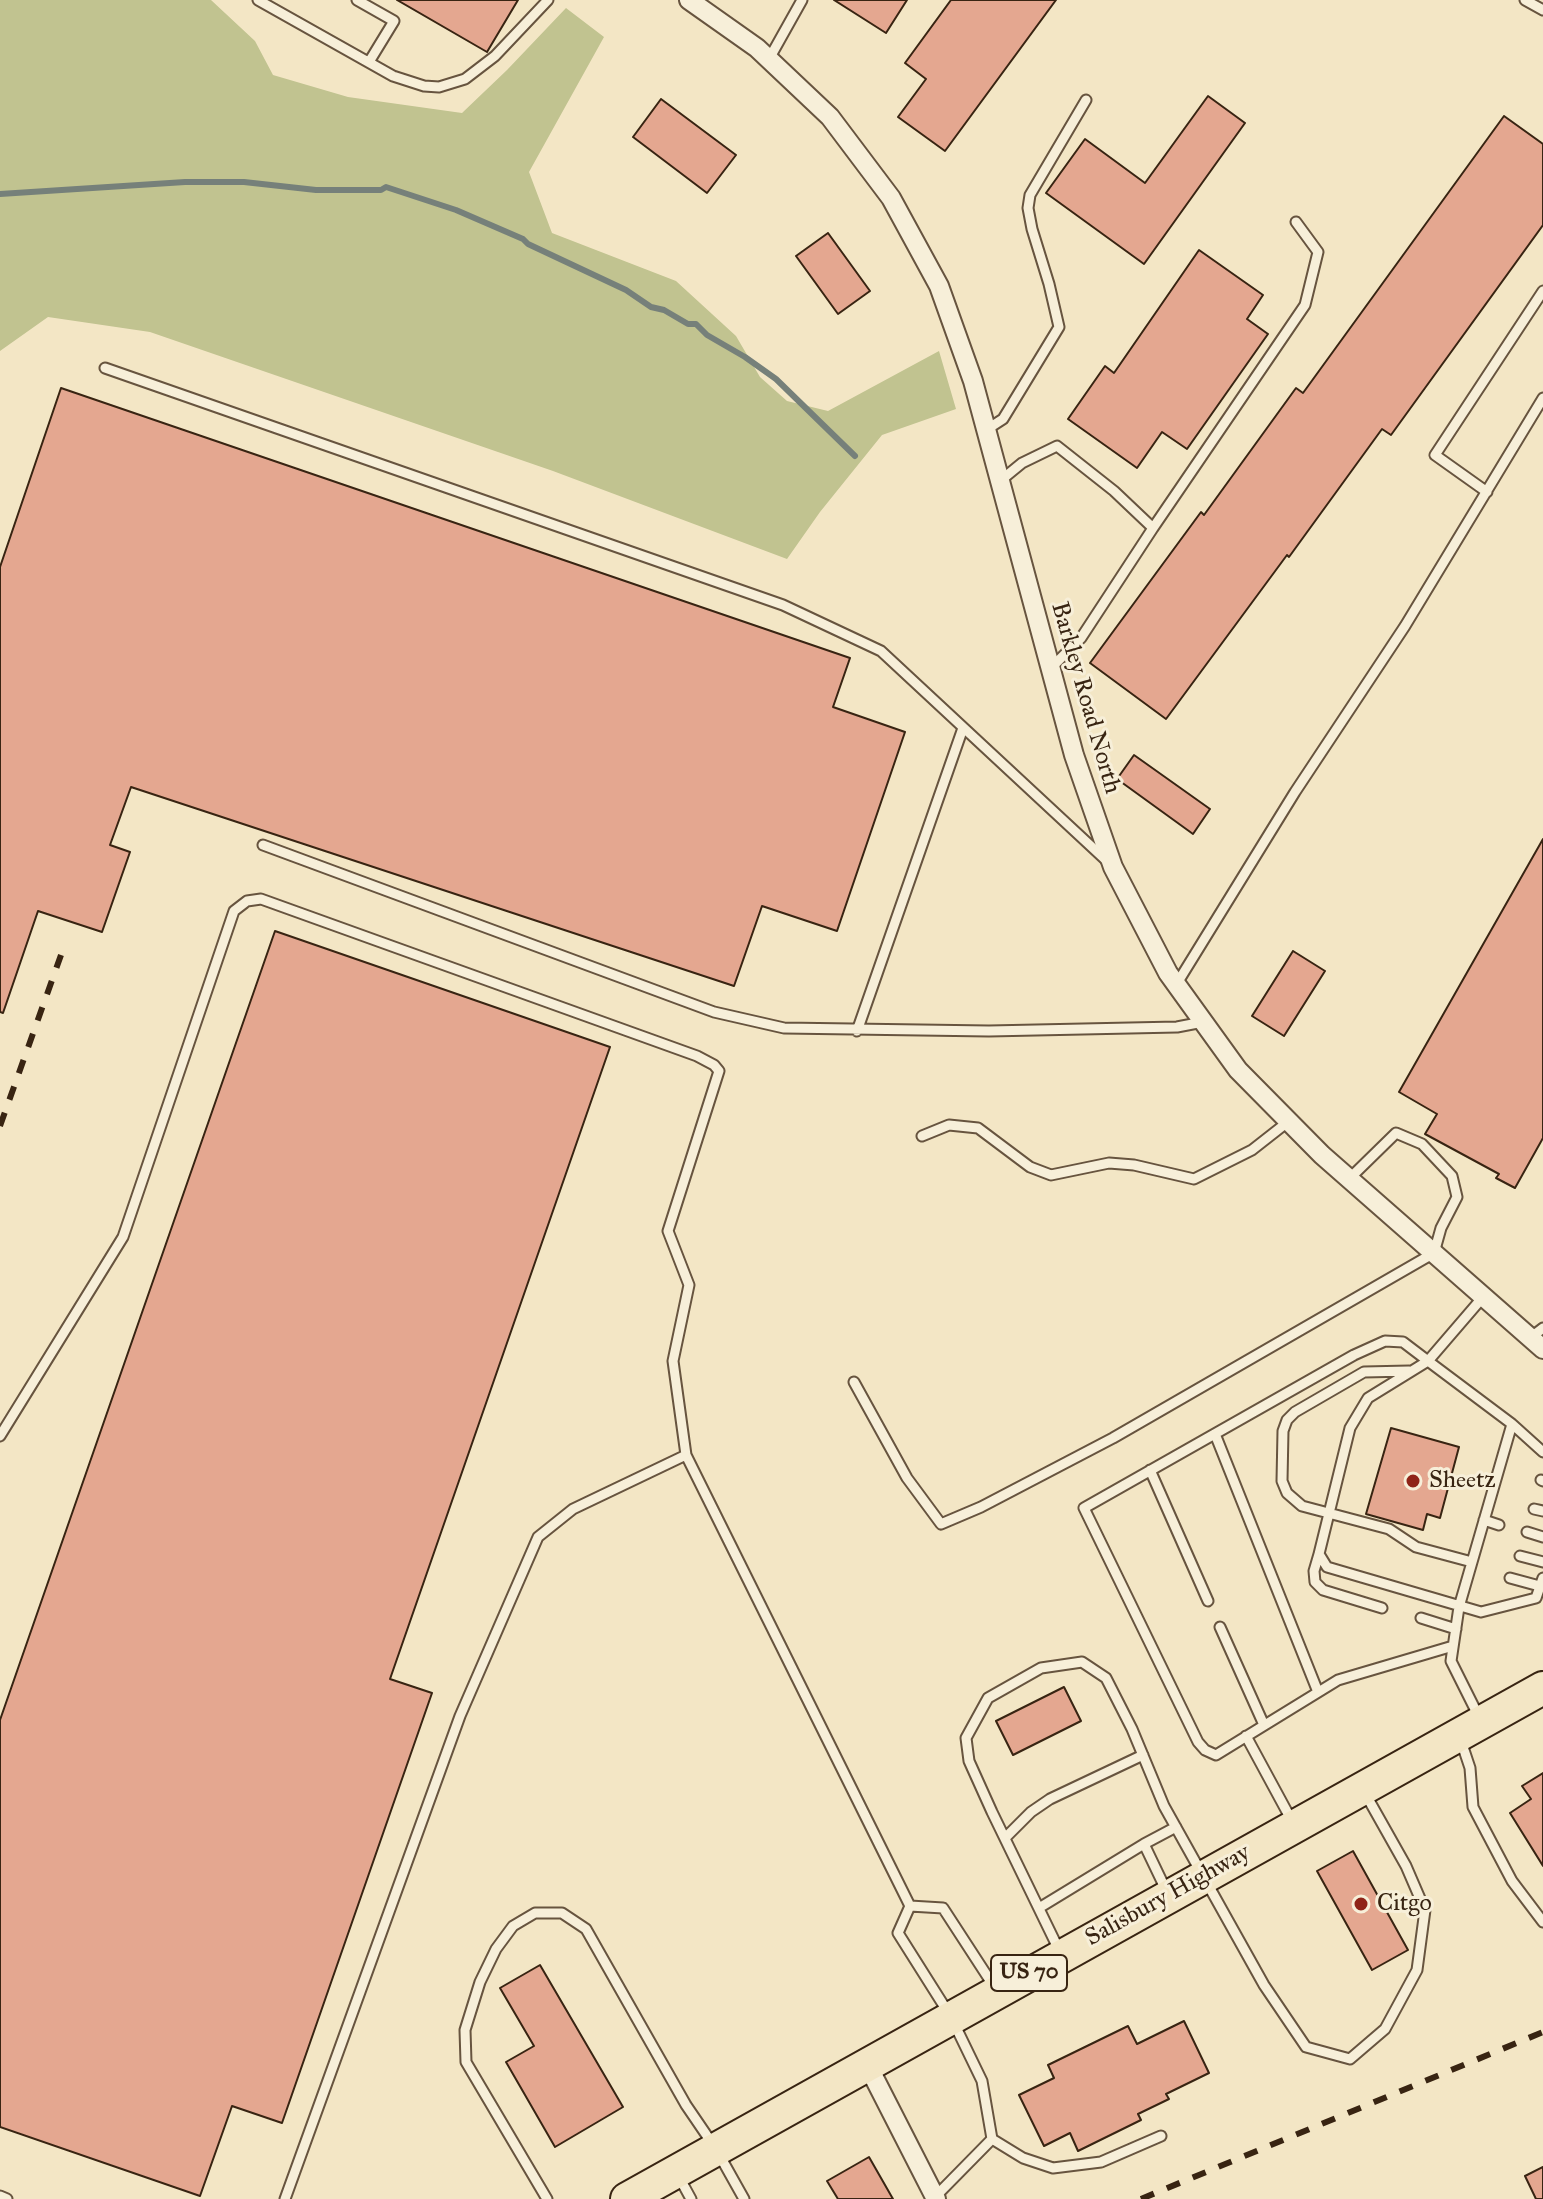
<!DOCTYPE html>
<style>
body{margin:0}
canvas{display:block;background:#f3e6c5}
</style>
<canvas width="1543" height="2199"></canvas>
<script>
const context = document.querySelector('canvas').getContext('2d');
context.lineJoin = 'round';
function fillPath(path, color) { context.fillStyle = color; context.fill(path, 'evenodd'); }
const poly = rows => new Path2D(rows.map(r => 'M' + r).join(''));
function strokePath(path, color, width, dash) { context.strokeStyle = color; context.lineWidth = width; context.lineCap = dash ? 'butt' : 'round'; context.setLineDash(dash || []); context.stroke(path); }
function drawText(font, color, halo, rows, align = 'center') {
  context.font = font + ' "IM FELL Great Primer",serif'; context.lineWidth = 6; context.setLineDash([]); context.textBaseline = 'middle'; context.strokeStyle = halo; context.fillStyle = color; for (const [text, x, y, turn = 0] of rows) {
    context.save(); context.translate(x, y); context.rotate((+turn || 0) * Math.PI / 180); context.textAlign = isNaN(turn) ? turn : align; if (halo) context.strokeText(text, 0, 0); context.fillText(text, 0, 0); context.restore();
  }
}
fillPath(poly([
 [0,0,211,0,255,41,273,75,348,97,462,113,507,70,566,8,604,37,529,172,552,233,676,281,736,336,760,377,787,401,828,411,939,351,956,409,882,435,820,512,787,559,553,471,150,332,48,317,0,351]
]), '#c1c390');
strokePath(poly([
 [0,194,185,182,244,182,316,190,381,190,386,187,456,210,523,239,528,244,626,290,651,307,664,310,688,324,696,324,707,335,745,357,776,379,855,456]
]), '#76807a', 6);
const building = poly([
 [397,0,518,0,487,52,397,0],
 [834,0,907,0,886,33,834,0],
 [951,0,1056,0,945,151,898,117,926,79,905,63,951,0],
 [1208,96,1245,123,1144,264,1046,193,1085,139,1145,183,1208,96],
 [661,99,736,155,707,193,633,137,661,99],
 [1504,116,1543,144,1543,225,1391,435,1382,429,1289,557,1287,555,1166,719,1090,663,1201,512,1204,515,1296,388,1303,393,1504,116],
 [828,233,870,291,838,314,796,256,828,233],
 [1199,250,1263,295,1247,319,1268,334,1187,449,1162,432,1137,468,1068,419,1105,366,1114,373,1199,250],
 [61,388,850,658,833,707,905,732,837,931,762,906,734,986,131,787,110,845,130,852,102,932,38,911,3,1013,0,1012,0,567,61,388],
 [1134,755,1210,809,1193,834,1117,779,1134,755],
 [1543,839,1543,1138,1515,1188,1496,1178,1499,1174,1425,1134,1437,1114,1399,1092,1543,839],
 [275,931,610,1047,390,1679,432,1693,282,2123,232,2106,200,2196,0,2127,0,1720,275,931],
 [1293,951,1325,971,1284,1036,1252,1016,1293,951],
 [1391,1428,1459,1447,1440,1518,1427,1514,1423,1530,1366,1514,1391,1428],
 [1064,1687,1081,1721,1013,1755,996,1721,1064,1687],
 [1543,1773,1543,1866,1510,1813,1531,1799,1522,1786,1543,1773],
 [1353,1851,1408,1950,1372,1970,1317,1871,1353,1851],
 [540,1965,623,2107,555,2147,506,2062,534,2046,500,1988,540,1965],
 [1184,2021,1209,2073,1166,2094,1169,2099,1138,2114,1141,2120,1078,2151,1070,2133,1044,2146,1019,2095,1054,2078,1048,2065,1128,2026,1137,2044,1184,2021],
 [869,2157,893,2199,838,2199,827,2181,869,2157],
 [1543,2167,1543,2199,1536,2199,1525,2176,1543,2167]
]);
fillPath(building, '#e4a790');
strokePath(building, '#382412', 2);
const lane = poly([
 [258,0,393,76,424,86,439,87,465,79,495,56,548,0],
 [357,0,394,21,369,62],
 [1525,0,1543,10],
 [769,59,802,0],
 [105,368,783,605,881,651,1108,862],
 [986,430,1003,419,1059,327,1049,284,1032,229,1028,208,1030,195,1086,100],
 [1000,481,1022,463,1057,446,1114,491,1153,528,1081,638,1050,669],
 [1487,492,1435,455,1543,291],
 [1153,528,1305,305,1318,252,1296,222],
 [263,845,714,1012,784,1028,989,1031,1177,1027,1203,1022],
 [1176,985,1295,792,1405,626,1543,398],
 [857,1031,963,728],
 [922,1136,949,1125,978,1128,1030,1167,1051,1175,1109,1163,1134,1165,1194,1179,1252,1150,1289,1121],
 [1530,1338,1543,1328],
 [1409,1371,1364,1372,1295,1412,1287,1420,1283,1431,1282,1481,1287,1493,1302,1506,1389,1529,1416,1547,1472,1562],
 [854,1382,907,1478,941,1524,981,1507,1113,1438,1434,1253,1441,1228,1457,1197,1452,1176,1422,1144,1396,1133,1349,1179],
 [1512,1424,1543,1452],
 [1215,1434,1318,1692],
 [0,1436,123,1237,234,911,247,901,261,899,697,1056,714,1065,719,1071,668,1231,689,1285,673,1361,686,1455],
 [1150,1470,1208,1601],
 [1541,1480,1543,1481],
 [1534,1509,1543,1511],
 [1484,1520,1499,1525],
 [1527,1532,1543,1537],
 [1319,1554,1314,1571,1315,1582,1323,1590,1382,1608],
 [1520,1556,1543,1562],
 [1510,1578,1543,1587],
 [1421,1618,1456,1629],
 [1220,1627,1264,1725],
 [1453,1646,1338,1680,1216,1755,1205,1750,1198,1742,1084,1508,1354,1355,1385,1341,1403,1342,1428,1361,1368,1398,1350,1428,1319,1554,1327,1567,1481,1612,1536,1598,1543,1578],
 [1480,1719,1451,1661,1459,1607,1512,1424,1428,1361,1483,1297],
 [1246,1736,1292,1821],
 [1461,1741,1470,1768,1473,1807,1512,1881,1543,1922],
 [1005,1838,1031,1812,1050,1799,1143,1755],
 [1144,1844,1176,1827],
 [1039,1908,1144,1844,1167,1892],
 [1060,1952,992,1812,969,1761,966,1738,988,1698,1041,1668,1082,1662,1106,1678,1132,1729,1164,1806,1264,1985,1306,2047,1350,2059,1385,2029,1417,1970,1425,1910,1406,1866,1366,1795],
 [992,2139,1023,2158,1053,2168,1101,2162,1161,2136],
 [679,2177,691,2199],
 [0,2196,7,2199],
 [935,2197,992,2139,982,2081,951,2017,898,1933,910,1906,943,1908,995,1988],
 [285,2199,460,1716,538,1537,573,1509,686,1455,910,1906],
 [547,2199,466,2062,465,2030,480,1982,496,1949,513,1926,535,1913,562,1913,586,1929,686,2105,716,2149,744,2199]
]);
const street = poly([
 [689,0,757,48,830,117,891,198,939,286,973,381,1074,755,1113,867,1168,973,1238,1070,1322,1155,1543,1349],
 [867,2064,936,2199]
]);
const highway = poly([
 [627,2199,1543,1688]
]);
strokePath(lane, '#67543f', 13);
strokePath(street, '#67543f', 22);
strokePath(highway, '#382412', 36);
strokePath(lane, '#f7efd9', 9);
strokePath(street, '#f7efd9', 18);
strokePath(highway, '#f3e6c5', 32);
strokePath(poly([
 [0,1126,61,955],
 [1141,2199,1543,2032]
]), '#382412', 6, [14, 14]);
for (const [x, y, r, color] of [
 [1413,1481,8,"#8f2418"],
 [1361,1904,8,"#8f2418"]
]) { const dot = new Path2D(); dot.arc(x, y, r, 0, 2 * Math.PI); context.fillStyle = color; context.fill(dot); strokePath(dot, '#f7efd9', 3); }
for (const [x, y, w] of [
 [1029,1973,76]
]) { const box = new Path2D(); box.roundRect(x - w / 2, y - 18, w, 36, 6); context.fillStyle = '#f7efd9'; context.fill(box); strokePath(box, '#382412', 2); }
drawText('bold 22px', '#382412', null, [
 ["US 70",1029,1973]
]);
drawText('24px', '#382412', '#f7efd9', [
 ["Barkley Road North",1085,698,74],
 ["Salisbury Highway",1168,1896,-29]
]);
drawText('24px', '#382412', '#f7efd9', [
 ["Sheetz",1429,1481],
 ["Citgo",1377,1904]
], 'left');
</script>
